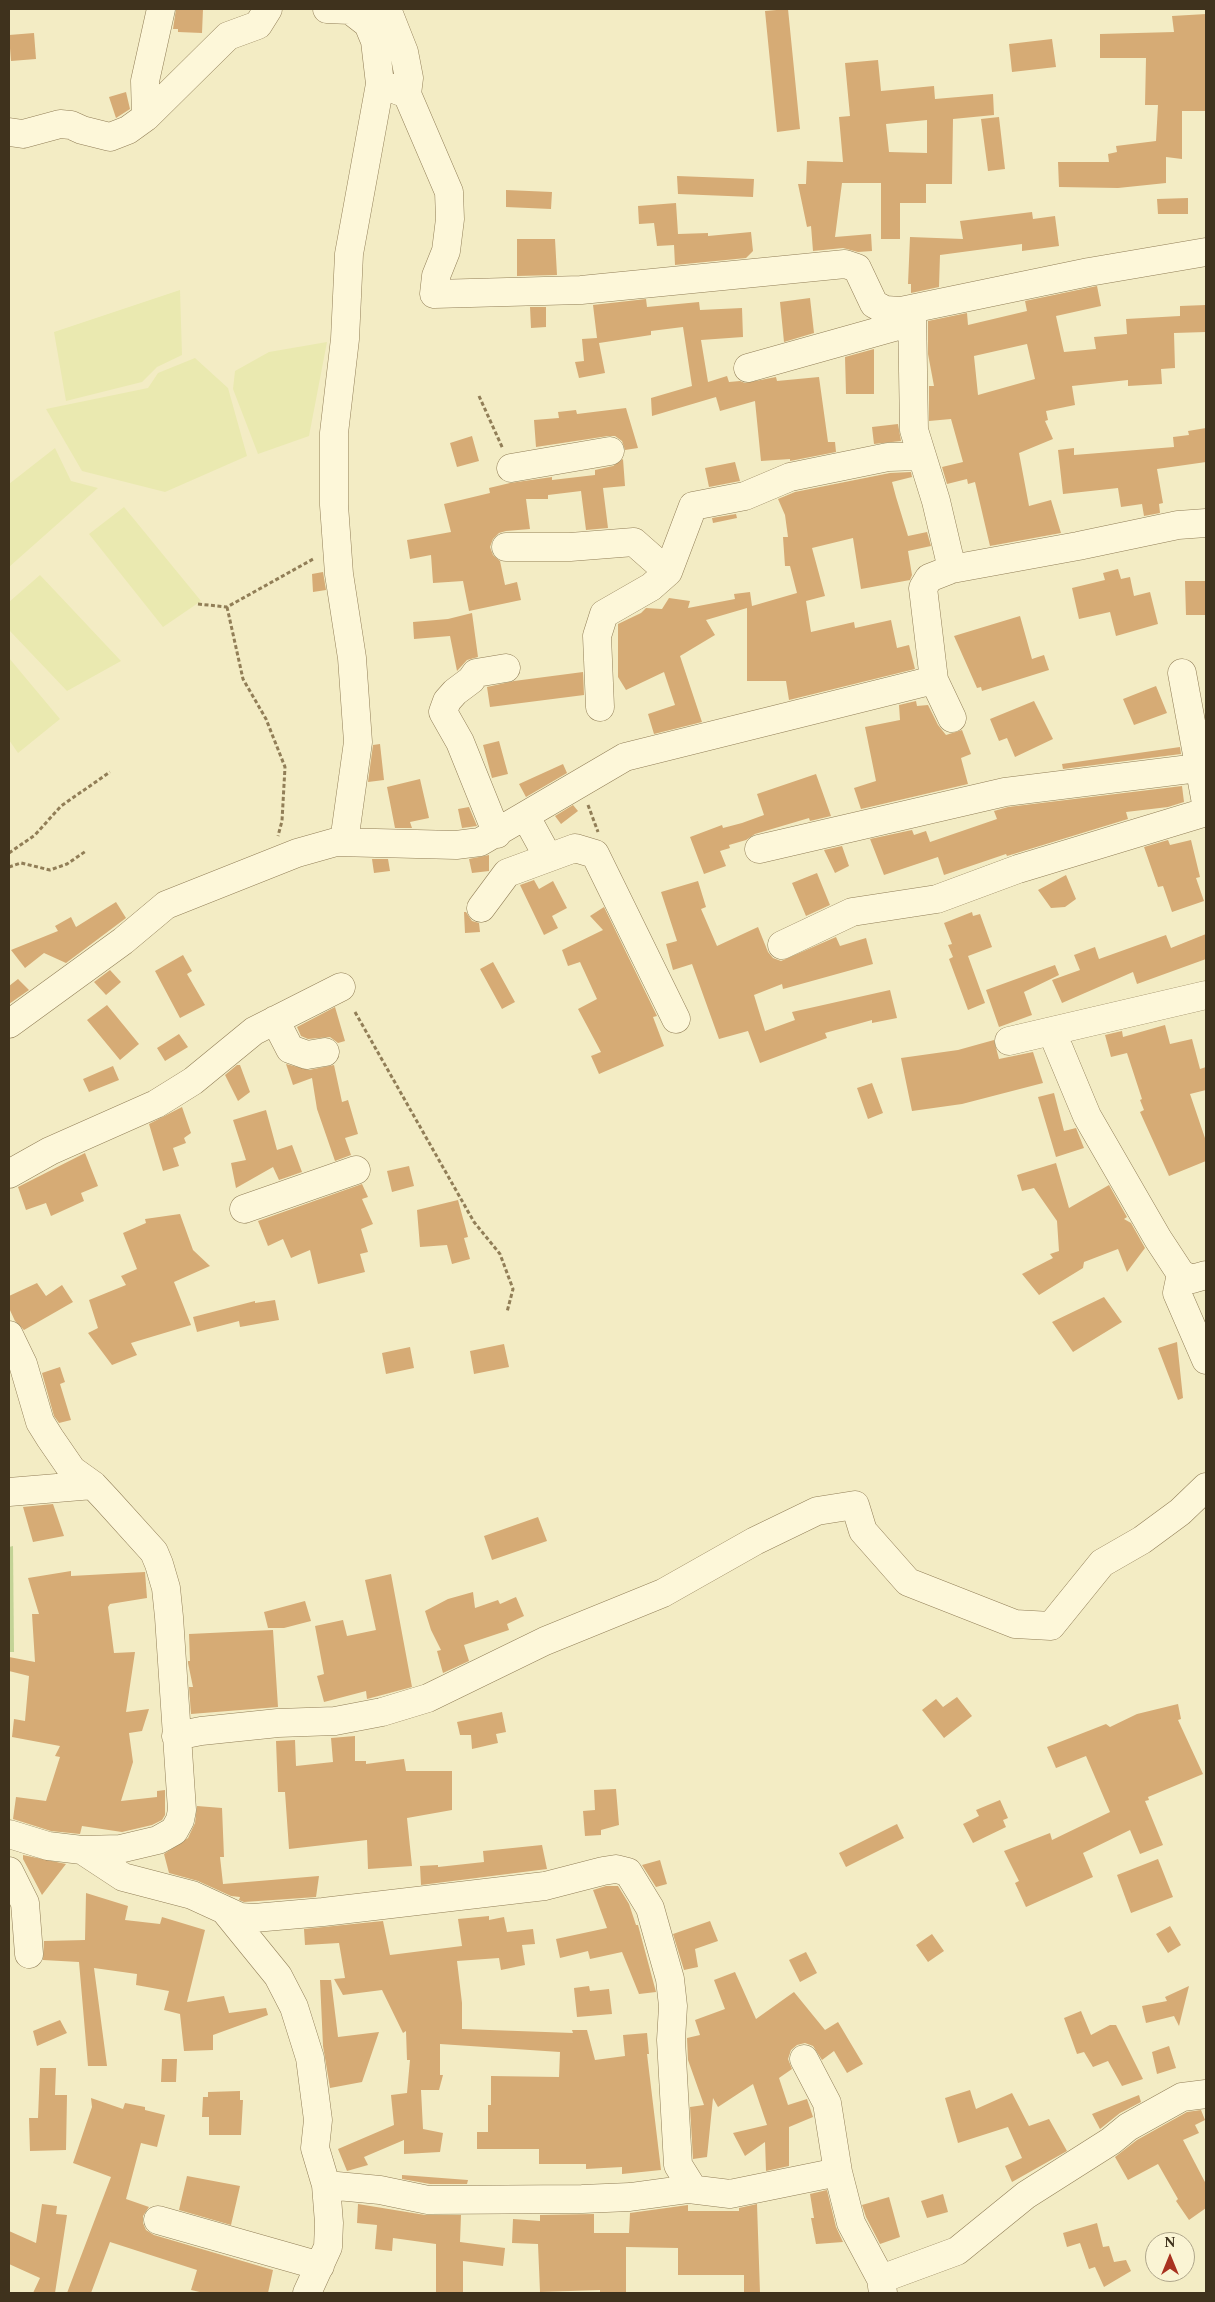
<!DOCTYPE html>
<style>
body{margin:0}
#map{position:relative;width:1215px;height:2302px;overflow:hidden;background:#f3ecc4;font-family:Spectral,serif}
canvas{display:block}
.frame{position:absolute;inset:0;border:10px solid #3f321d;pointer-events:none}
.north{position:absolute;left:1145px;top:2232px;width:50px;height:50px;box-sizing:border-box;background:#faf4d4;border:1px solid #afa68b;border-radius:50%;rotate:0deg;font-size:14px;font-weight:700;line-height:20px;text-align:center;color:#3f321d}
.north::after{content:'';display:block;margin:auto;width:18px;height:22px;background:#a83220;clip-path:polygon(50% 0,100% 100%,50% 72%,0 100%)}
</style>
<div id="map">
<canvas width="1215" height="2302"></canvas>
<div class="frame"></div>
<div class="north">N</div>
</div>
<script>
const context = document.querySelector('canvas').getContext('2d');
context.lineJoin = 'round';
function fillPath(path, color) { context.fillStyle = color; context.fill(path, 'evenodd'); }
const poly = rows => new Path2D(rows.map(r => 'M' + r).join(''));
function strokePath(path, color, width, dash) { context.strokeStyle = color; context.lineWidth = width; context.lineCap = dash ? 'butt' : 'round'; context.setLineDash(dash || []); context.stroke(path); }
fillPath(poly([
 [180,290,182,355,157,367,142,382,66,401,54,332],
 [327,342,309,436,258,454,233,389,235,371,269,352],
 [195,358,228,388,247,456,165,492,82,471,46,409,148,388,158,373],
 [55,448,71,481,98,488,9,567,9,484],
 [124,507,201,601,163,627,89,534],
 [40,575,121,661,67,691,9,630,9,602],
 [9,658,60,719,18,753,9,740]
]), '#eae9b0');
fillPath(poly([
 [13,1546,14,1652,9,1652,9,1547]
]), '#c3d396');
fillPath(poly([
 [176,9,203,9,202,33,178,32,178,29,173,29],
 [788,9,800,129,777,132,765,11],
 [1206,14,1206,111,1182,111,1182,159,1166,157,1166,183,1118,188,1059,187,1058,162,1109,162,1108,154,1117,152,1116,146,1156,141,1158,105,1145,105,1146,58,1100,58,1100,34,1174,32,1172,16],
 [34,33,36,59,11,61,9,35],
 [1052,39,1056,67,1012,72,1009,44],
 [878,60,881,91,934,86,935,99,993,94,994,115,953,119,952,184,926,184,926,203,900,203,900,239,881,239,881,183,842,183,835,237,871,234,872,251,858,252,843,248,813,251,811,226,807,227,798,184,806,184,807,161,843,162,839,117,850,116,845,63],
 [927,120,927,153,889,152,886,124],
 [126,92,130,109,116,118,109,97],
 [999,117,1005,169,988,171,981,119],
 [677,176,754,179,753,197,678,194],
 [506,190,552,192,551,209,506,207],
 [1188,198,1188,214,1158,214,1157,199],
 [676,203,678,234,708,233,708,236,751,232,753,251,746,258,675,265,674,245,657,246,654,223,639,224,638,206],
 [1032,212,1033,219,1055,216,1059,246,1022,251,1022,244,940,255,939,287,911,293,911,284,908,284,910,237,963,239,960,221],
 [517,239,555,239,557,275,517,276],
 [1097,286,1101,306,1056,316,1064,352,1096,349,1094,337,1127,334,1126,319,1180,316,1180,306,1206,305,1206,332,1174,333,1175,368,1161,369,1162,384,1128,386,1128,380,1072,386,1075,405,1046,411,1048,420,1045,421,1053,439,1019,453,1029,506,1051,500,1061,533,990,546,975,482,968,484,967,479,947,484,942,467,963,462,951,419,929,421,929,386,934,386,928,354,928,321,967,313,968,325,1027,311,1025,301],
 [1027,344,1035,379,978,395,974,356],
 [810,298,814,333,784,342,780,302],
 [646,299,647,307,699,302,700,310,742,308,743,337,701,340,708,382,727,376,729,382,740,381,745,383,776,377,777,381,819,377,828,442,835,442,836,452,790,461,790,459,761,461,755,401,720,411,716,397,652,416,651,398,692,386,683,327,651,331,651,335,599,343,605,373,579,378,575,362,584,361,582,339,597,338,593,305],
 [530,307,546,307,546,327,531,328],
 [874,349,874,394,846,394,845,357],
 [626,408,638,448,625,450,622,441,615,436,608,436,536,447,534,420,559,418,558,412,576,410,577,414],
 [898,424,901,441,874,444,872,427],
 [1206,428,1206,462,1157,469,1163,503,1159,504,1160,513,1144,516,1142,504,1121,507,1118,488,1063,494,1058,450,1074,448,1074,455,1174,447,1173,437,1189,435,1188,431],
 [472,436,479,461,457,467,450,443],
 [623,459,625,486,603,488,608,528,586,530,581,491,548,495,548,499,526,499,530,529,506,531,499,533,493,539,490,547,493,555,500,561,505,585,517,582,521,600,469,611,463,581,433,583,431,555,410,559,407,540,451,532,444,504,490,493,489,488,510,483,552,477,552,480,595,475,595,470,613,466],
 [735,462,740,481,709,487,705,468],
 [911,472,912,477,892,482,896,497,908,536,927,532,931,546,908,551,912,575,910,580,861,589,853,538,812,548,825,596,806,601,811,632,854,622,855,628,891,620,897,648,909,645,915,669,789,700,786,681,747,681,747,608,706,620,715,635,680,656,702,722,654,734,648,714,675,705,664,672,626,690,618,677,618,624,641,613,646,608,662,609,669,598,690,601,688,608,735,599,734,594,750,592,752,606,797,593,790,566,785,566,783,537,788,537,785,515,778,499,795,492,890,473],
 [736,514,737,518,713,523,712,518],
 [1118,569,1121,579,1130,577,1134,596,1150,592,1158,624,1116,636,1110,612,1079,619,1072,588,1105,580,1103,573],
 [323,572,326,590,313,592,312,574],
 [1185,581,1206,581,1206,615,1186,615],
 [472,613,478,657,467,660,457,671,450,636,414,639,413,622,448,619],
 [1020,616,1032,659,1044,655,1049,670,982,691,981,687,977,688,954,636],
 [583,672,584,695,490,707,487,687,514,681],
 [1156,686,1167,713,1134,725,1123,699],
 [916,701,917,706,928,705,938,725,946,735,962,730,971,754,961,758,968,784,861,809,854,788,876,781,865,727,900,720,899,705],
 [1034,701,1053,739,1015,757,1007,738,999,741,990,719],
 [499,741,508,774,492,778,483,745],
 [380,744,384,780,368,782,373,745],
 [1180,747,1181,754,1063,769,1062,764],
 [563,764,567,773,526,797,519,784],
 [816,774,831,816,810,821,809,818,755,834,746,840,729,845,730,848,720,851,726,866,704,874,690,837,722,825,723,828,742,823,764,815,757,794],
 [420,779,429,818,410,822,412,828,395,828,387,787],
 [1182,786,1184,802,1168,807,1126,812,1128,819,1007,856,1006,854,944,875,938,857,884,875,870,839,912,830,914,835,926,831,930,842,997,819,994,811,1008,807],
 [573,805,578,811,561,824,555,816],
 [469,807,477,826,462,828,458,809],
 [1168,840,1170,845,1191,840,1200,877,1196,878,1204,901,1172,912,1163,886,1158,887,1144,847],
 [842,846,849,866,835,873,824,850],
 [489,855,489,871,472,873,469,859],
 [372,859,388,859,390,871,374,873],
 [817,873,830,905,806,916,792,883],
 [1066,875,1076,899,1065,907,1051,908,1038,890],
 [534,880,539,889,553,881,567,908,552,916,558,928,544,935,520,885],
 [698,881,706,907,701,909,717,946,758,927,768,952,773,958,781,961,836,937,840,946,866,938,873,964,783,989,782,984,754,995,765,1031,795,1020,792,1012,890,990,897,1018,872,1023,872,1020,825,1033,827,1038,760,1063,748,1031,719,1039,692,964,673,970,666,944,677,941,661,892],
 [116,902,126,918,66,963,44,953,25,968,11,950,58,931,55,926,71,917,76,927],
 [604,907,657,1016,653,1017,664,1046,599,1074,591,1056,601,1052,578,1009,597,999,580,962,568,966,562,950,603,930,590,916],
 [464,912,466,912,472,921,479,923,480,932,465,933],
 [972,912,973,916,980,914,992,947,968,956,985,1003,968,1010,949,959,953,957,948,945,952,944,944,923],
 [1206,934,1206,959,1137,984,1133,972,1062,1003,1052,980,1080,970,1074,955,1095,947,1099,959,1166,935,1171,948],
 [183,955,192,971,187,974,205,1005,180,1018,155,971],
 [493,962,515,1002,502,1009,480,969],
 [1055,965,1059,975,1024,992,1032,1015,999,1027,986,990],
 [110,970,121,982,106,995,94,982],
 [18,979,29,990,9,1004,9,986],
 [107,1005,139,1044,120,1060,87,1020],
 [335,1007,345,1041,338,1043,330,1037,308,1039,301,1036,297,1027],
 [1165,1025,1170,1044,1192,1039,1200,1069,1206,1067,1206,1090,1190,1094,1206,1141,1206,1161,1169,1176,1140,1112,1144,1110,1140,1100,1142,1099,1127,1053,1111,1057,1105,1035,1122,1031,1123,1037],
 [179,1034,188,1047,165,1061,157,1048],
 [994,1040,999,1059,1033,1052,1043,1083,962,1104,912,1111,901,1058,958,1050],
 [286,1064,309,1070,334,1065,342,1102,348,1100,358,1134,345,1138,351,1155,335,1161,317,1109,312,1078,293,1085],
 [237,1065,240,1065,250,1092,238,1101,225,1075],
 [113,1066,119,1080,89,1092,83,1079],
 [872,1083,883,1113,868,1119,857,1088],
 [1054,1093,1064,1131,1076,1128,1084,1148,1056,1157,1038,1097],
 [182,1107,191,1133,184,1138,186,1143,173,1148,179,1166,163,1171,149,1124],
 [266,1110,277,1150,292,1145,302,1172,279,1180,273,1167,236,1188,231,1163,246,1160,233,1120],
 [85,1153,98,1186,81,1193,84,1201,51,1216,46,1203,26,1210,18,1187],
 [1056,1163,1069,1208,1109,1185,1127,1217,1124,1219,1131,1223,1145,1248,1127,1272,1118,1249,1084,1262,1083,1268,1039,1295,1022,1274,1053,1258,1050,1254,1059,1251,1057,1221,1034,1188,1022,1191,1017,1175],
 [409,1166,414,1186,392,1192,387,1171],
 [362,1184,368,1197,362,1199,373,1224,361,1229,368,1252,360,1254,365,1272,318,1284,310,1250,291,1258,283,1239,268,1246,258,1221],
 [458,1200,468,1237,464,1238,470,1259,452,1264,447,1245,420,1247,417,1210],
 [180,1214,193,1250,210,1266,174,1282,191,1325,131,1343,137,1355,112,1365,88,1333,98,1328,89,1300,126,1285,121,1276,137,1269,123,1233,146,1223,145,1219],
 [37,1283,46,1296,62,1285,73,1302,24,1330,15,1321,9,1308,9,1296],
 [1104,1297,1122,1322,1073,1352,1052,1322],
 [275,1300,279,1320,240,1327,239,1321,197,1332,193,1317,255,1301,255,1303],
 [1177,1342,1183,1398,1178,1400,1158,1348],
 [504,1344,509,1367,474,1374,470,1351],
 [410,1347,414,1368,386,1374,382,1353],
 [60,1367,65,1382,60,1384,71,1420,59,1423,54,1416,42,1373],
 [53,1504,64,1536,33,1542,23,1507],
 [538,1517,547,1541,492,1560,484,1536],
 [71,1571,71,1576,145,1572,147,1598,110,1604,108,1607,114,1653,135,1652,126,1712,149,1709,142,1731,129,1733,133,1762,121,1801,157,1797,157,1791,165,1790,165,1815,162,1820,152,1825,122,1832,82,1826,80,1834,51,1831,13,1819,16,1797,46,1801,60,1757,55,1756,60,1746,12,1737,14,1719,25,1721,29,1676,9,1671,9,1657,35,1662,32,1614,39,1614,28,1578],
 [391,1574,412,1687,367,1699,366,1691,324,1702,317,1676,324,1674,315,1626,343,1620,347,1636,376,1630,365,1580],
 [473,1592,475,1608,498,1600,500,1604,516,1597,524,1616,507,1624,509,1630,464,1645,469,1661,443,1673,437,1651,441,1650,431,1630,425,1611,448,1599],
 [305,1601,311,1621,284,1628,268,1628,264,1612],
 [273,1630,278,1707,191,1714,189,1687,193,1687,188,1663,188,1661,190,1661,189,1634],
 [957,1697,972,1716,944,1738,922,1710,936,1699,943,1707],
 [1178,1704,1181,1719,1178,1720,1203,1774,1148,1797,1149,1800,1145,1801,1163,1845,1140,1854,1130,1830,1083,1853,1093,1877,1026,1907,1015,1883,1019,1881,1004,1851,1050,1833,1052,1840,1110,1812,1086,1756,1056,1768,1047,1747,1106,1724,1110,1727,1137,1714],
 [502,1712,506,1732,496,1734,498,1743,472,1749,471,1735,460,1735,457,1722],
 [355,1736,355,1761,366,1761,366,1764,404,1759,406,1771,452,1771,452,1810,407,1818,412,1866,368,1869,367,1840,289,1849,285,1792,278,1792,276,1741,295,1740,296,1766,333,1762,331,1738],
 [616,1789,619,1825,601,1830,601,1835,585,1836,583,1811,595,1810,594,1790],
 [1000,1800,1008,1818,1003,1820,1006,1827,973,1843,963,1824,979,1816,976,1810],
 [197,1806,222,1808,224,1857,220,1857,223,1884,319,1876,316,1897,244,1902,239,1900,240,1897,231,1896,198,1881,169,1873,164,1854,188,1838,195,1823],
 [897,1824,904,1838,846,1867,839,1853],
 [542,1845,547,1869,421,1885,420,1866,438,1865,438,1867,484,1862,483,1851],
 [23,1855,66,1864,42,1895,23,1859],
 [1158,1859,1173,1897,1131,1913,1117,1875],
 [660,1860,667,1884,656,1887,642,1865],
 [606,1886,618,1886,629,1904,636,1925,638,1925,656,1992,639,1994,622,1952,590,1959,588,1951,560,1958,556,1939,607,1928,593,1890],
 [86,1893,128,1906,125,1920,160,1924,162,1917,205,1930,187,2002,224,1996,229,2013,266,2008,268,2015,213,2035,213,2050,184,2051,180,2014,164,2010,169,1991,136,1985,137,1974,94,1968,107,2066,88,2066,79,1962,43,1960,44,1941,85,1940],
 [489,1916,489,1920,504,1917,507,1932,533,1929,535,1944,522,1945,525,1965,501,1970,499,1958,457,1961,462,2003,462,2029,573,2033,572,2030,587,2030,595,2060,625,2056,623,2035,647,2033,649,2054,647,2054,661,2170,622,2174,622,2167,586,2169,586,2164,539,2164,539,2149,477,2149,477,2132,488,2132,488,2105,491,2105,491,2076,559,2077,560,2052,440,2044,440,2075,443,2075,439,2090,421,2090,423,2129,443,2133,440,2152,404,2154,404,2140,364,2157,368,2165,347,2171,338,2149,394,2125,391,2095,407,2093,410,2060,407,2060,406,2031,403,2033,382,1990,343,1995,334,1979,345,1978,339,1943,305,1945,304,1929,383,1921,390,1955,462,1946,458,1919],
 [710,1921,718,1941,695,1949,698,1967,684,1970,673,1934],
 [1170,1926,1181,1945,1168,1953,1156,1934],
 [932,1934,944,1951,928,1962,916,1945],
 [806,1952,817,1973,800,1982,789,1960],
 [735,1972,756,2019,794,1992,825,2030,838,2022,863,2064,847,2073,834,2051,822,2060,813,2046,805,2043,797,2045,791,2050,788,2059,792,2069,779,2078,788,2105,807,2099,813,2117,789,2127,789,2166,766,2171,765,2142,745,2156,733,2133,767,2125,753,2084,718,2107,713,2098,707,2157,693,2159,690,2107,704,2105,688,2060,687,2038,700,2035,695,2020,725,2009,714,1980],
 [320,1980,331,1980,338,2037,379,2032,362,2082,330,2088,323,2046],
 [589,1986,590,1991,609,1989,612,2014,577,2017,574,1988],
 [1189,1986,1179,2026,1174,2016,1146,2023,1142,2006,1167,2001,1165,1997],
 [1081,2011,1091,2035,1110,2025,1116,2025,1143,2079,1122,2086,1108,2061,1093,2067,1084,2052,1077,2054,1064,2018],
 [60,2020,67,2033,37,2046,33,2031],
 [1169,2046,1176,2068,1157,2074,1152,2052],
 [162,2059,177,2059,176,2082,161,2082],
 [40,2068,56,2068,55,2095,67,2095,66,2150,30,2151,29,2118,38,2118],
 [970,2090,976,2109,1012,2093,1029,2126,1049,2119,1067,2151,1012,2182,1005,2166,1022,2158,1008,2127,958,2143,945,2098],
 [240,2091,240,2100,243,2100,241,2135,209,2135,209,2117,202,2117,203,2097,208,2097,208,2092],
 [1139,2095,1141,2102,1120,2113,1100,2129,1092,2114],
 [91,2098,123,2109,125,2103,145,2107,145,2110,165,2115,157,2147,141,2143,126,2199,149,2207,143,2216,143,2223,146,2230,154,2235,273,2270,268,2293,204,2293,191,2290,197,2270,110,2242,91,2293,67,2293,111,2177,73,2163,92,2107],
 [1201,2110,1205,2120,1195,2125,1199,2133,1183,2140,1206,2184,1206,2208,1189,2220,1176,2201,1178,2199,1158,2164,1128,2180,1115,2157,1137,2140,1187,2112],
 [402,2175,468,2180,467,2184,430,2184,402,2179],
 [187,2176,240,2186,231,2225,179,2210],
 [827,2190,836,2227,843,2242,816,2244,811,2218,814,2218,810,2194],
 [943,2194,948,2212,927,2218,921,2201],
 [889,2197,900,2237,880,2244,866,2217,862,2205],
 [42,2204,57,2206,56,2214,67,2215,55,2293,33,2293,40,2278,9,2264,9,2231,36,2243],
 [358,2204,425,2215,461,2215,460,2242,505,2248,503,2266,463,2261,463,2293,436,2293,436,2244,393,2238,392,2251,375,2249,377,2225,357,2223],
 [757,2204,760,2293,744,2293,744,2275,678,2275,678,2248,626,2247,626,2293,600,2293,600,2290,540,2292,538,2244,512,2243,513,2219,540,2221,540,2215,594,2214,594,2233,629,2233,630,2213,688,2205,688,2211,739,2211,739,2208],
 [1097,2223,1103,2247,1109,2246,1114,2262,1126,2260,1131,2271,1104,2287,1095,2267,1089,2269,1080,2243,1067,2247,1063,2233]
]), '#d6ab75');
const minor = poly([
 [327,9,350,10,368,24,375,41,380,84,407,94,449,192,450,219,446,251,436,276,434,294,581,290,845,264,857,268,874,304,885,310,901,311,1089,272,1206,252],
 [387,9,404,52,409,78,407,94],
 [146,117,228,36,258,25,268,9],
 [9,132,23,134,60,124,71,125,82,130,110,137,128,130,146,117,145,81,161,9],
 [912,310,914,430,936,501,952,569],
 [748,368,912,322],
 [511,468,610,451],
 [506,547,570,547,634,542,668,572],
 [1182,673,1206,803],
 [934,680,952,718],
 [600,707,597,636,604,614,651,587,668,572,693,506,745,496,790,477,888,457,921,456],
 [526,817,548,857],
 [497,834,460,742,443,712,447,701,455,692,471,680,476,673,506,668],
 [344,842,358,742,352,658,339,574,334,505,334,433,345,339,349,254,380,84],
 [759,849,1005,792,1198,768],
 [481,908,507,873,575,848,595,854,676,1019],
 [782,945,852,912,937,899,1018,869,1206,812],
 [275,1020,290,1049,307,1055,325,1052],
 [9,1024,123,941,166,905,297,853,336,842,456,845,480,842,625,757,934,680,923,588,929,578,952,569,1078,546,1178,525,1206,523],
 [1052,1032,1087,1116,1158,1239,1181,1274,1192,1279,1206,1275],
 [1009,1041,1206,995],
 [9,1174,50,1151,156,1104,193,1081,254,1031,341,987],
 [244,1209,356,1170],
 [1181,1274,1177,1293,1206,1360],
 [9,1335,23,1364,40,1422,50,1438,72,1470,93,1485,107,1500,154,1552,159,1564,166,1588,169,1617,182,1810,180,1820,174,1831,158,1840,120,1849,82,1850,48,1846,9,1834],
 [9,1492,93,1485],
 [176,1736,201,1731,278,1723,335,1721,382,1712,428,1698,545,1641,663,1593,755,1541,817,1511,855,1505,863,1531,908,1582,1015,1624,1051,1626,1102,1563,1142,1540,1180,1512,1206,1487],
 [82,1850,123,1877,192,1895,240,1917,254,1918,323,1912,545,1886,603,1871,616,1869,628,1872,650,1908,670,1979,673,2006,671,2040,678,2165,693,2189],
 [9,1871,25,1903,29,1954],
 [226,1912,278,1976,294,2007,310,2058,318,2120,315,2148,326,2185,329,2223,328,2247,307,2293],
 [804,2059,827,2103,838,2172,851,2223,881,2279,883,2293],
 [326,2185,380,2190,428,2200,582,2199,630,2197,689,2189,730,2194,838,2172],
 [158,2220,320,2266],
 [881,2279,957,2251,1026,2195,1111,2141,1128,2127,1182,2097,1206,2094]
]);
strokePath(minor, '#917e57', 29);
strokePath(poly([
 [479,396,503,449],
 [198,604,227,607,315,558],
 [227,607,243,679,266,719,285,767,282,821,278,836],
 [588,805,598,832],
 [9,853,35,835,61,806,110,772],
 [9,867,21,863,50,870,67,864,86,851],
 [355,1012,474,1222,500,1254,513,1289,507,1312]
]), '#917e57', 3, [4, 2.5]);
strokePath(minor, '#fdf7d9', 28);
</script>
